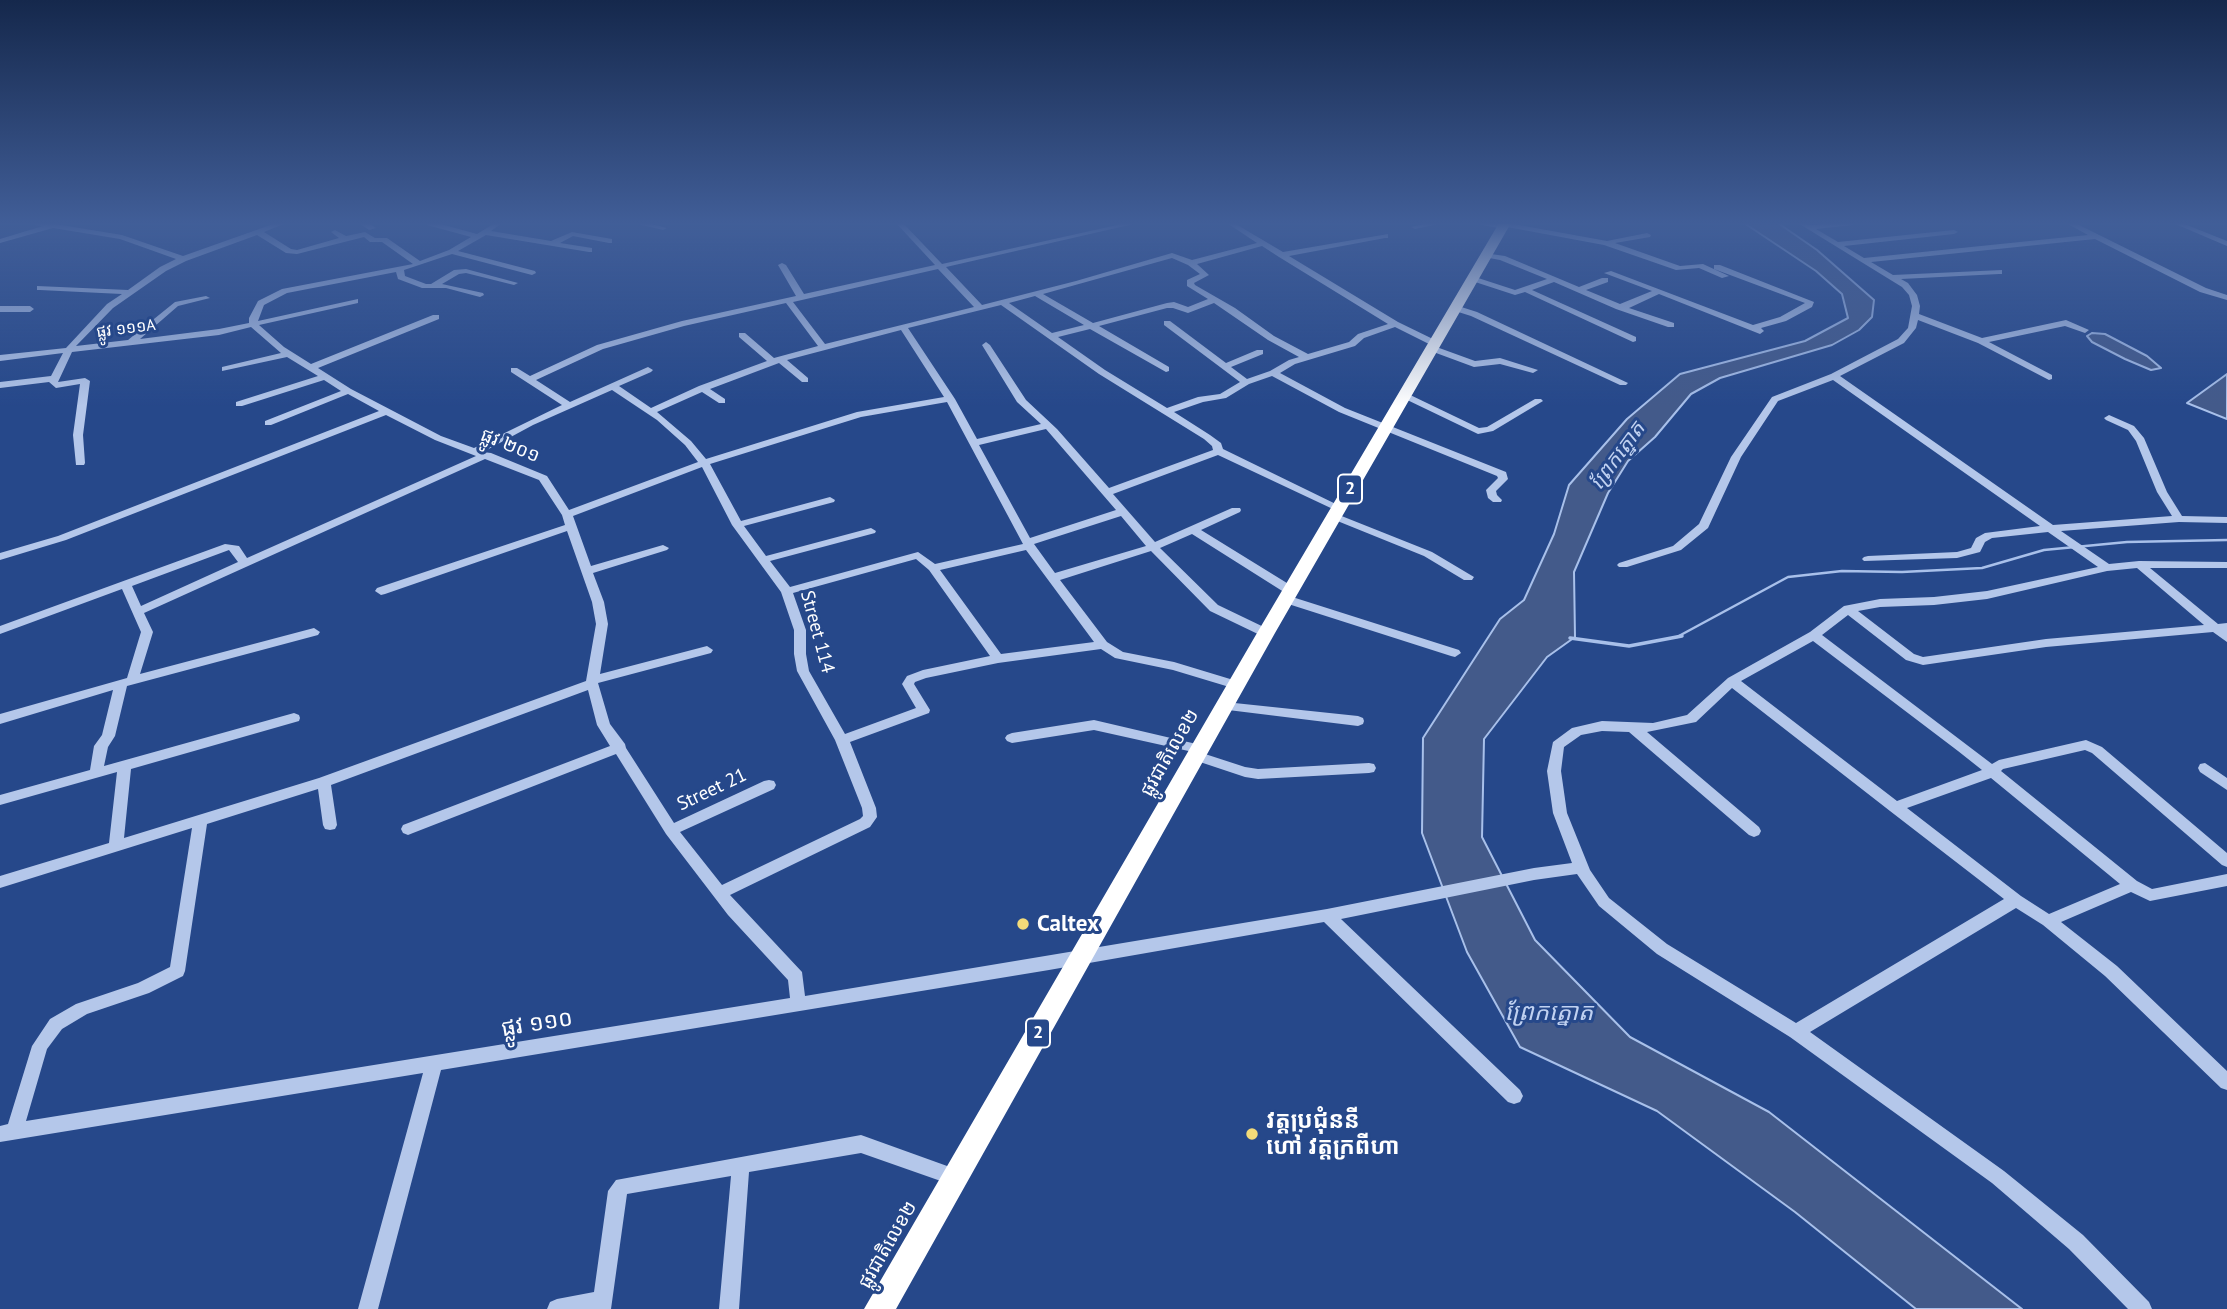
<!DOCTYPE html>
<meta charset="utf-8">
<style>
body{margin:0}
canvas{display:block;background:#26488a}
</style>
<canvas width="2227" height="1309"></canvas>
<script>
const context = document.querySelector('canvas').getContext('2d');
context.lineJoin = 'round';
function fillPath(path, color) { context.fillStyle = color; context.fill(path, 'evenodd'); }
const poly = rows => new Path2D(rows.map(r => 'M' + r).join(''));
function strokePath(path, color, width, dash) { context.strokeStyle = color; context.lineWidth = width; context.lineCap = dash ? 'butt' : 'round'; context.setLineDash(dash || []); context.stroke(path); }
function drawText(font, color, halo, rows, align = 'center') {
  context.font = font + ' "PT Sans","Noto Sans Khmer",sans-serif'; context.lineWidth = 6; context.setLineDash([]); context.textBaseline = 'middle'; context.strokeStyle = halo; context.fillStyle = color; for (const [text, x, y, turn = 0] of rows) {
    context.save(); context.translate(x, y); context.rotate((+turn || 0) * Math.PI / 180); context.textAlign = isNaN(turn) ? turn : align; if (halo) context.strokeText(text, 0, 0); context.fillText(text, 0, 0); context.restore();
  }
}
const water = poly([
 [1744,223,1778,223,1817,250,1874,300,1872,317,1859,330,1832,345,1720,378,1691,394,1655,437,1628,461,1608,493,1574,572,1575,637,1547,657,1484,739,1482,837,1535,940,1630,1037,1769,1112,2022,1309,1916,1309,1795,1212,1657,1111,1520,1047,1467,952,1422,833,1423,738,1500,619,1524,600,1554,534,1569,485,1627,419,1680,374,1805,341,1848,318,1842,294,1816,271,1744,223],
 [2092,333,2105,334,2147,356,2161,368,2151,370,2125,359,2092,342,2087,336,2092,333],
 [2227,374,2227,419,2187,403,2227,374]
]);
fillPath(water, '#435a8a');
strokePath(water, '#a8c0ea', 2);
strokePath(poly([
 [1677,637,1788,577,1842,571,1902,572,1982,568,2044,550,2127,542,2227,540]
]), '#a8c0ea', 2.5);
strokePath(poly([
 [1570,638,1629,646,1682,636]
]), '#a8c0ea', 3.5);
fillPath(poly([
 [35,223,49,223,122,235,183,256,276,223,286,223,264,232,291,249,297,250,339,238,331,232,335,230,346,236,365,232,375,238,387,238,420,261,449,250,471,237,427,225,427,223,437,223,477,234,495,223,502,223,491,231,551,241,572,232,612,239,612,243,609,243,573,236,560,243,592,248,592,252,589,252,486,235,458,251,535,271,536,273,532,275,452,254,404,270,405,276,426,284,431,284,454,270,466,269,518,283,514,285,466,273,459,274,442,284,483,293,484,295,480,297,446,288,422,288,398,279,396,272,287,293,264,305,258,321,358,299,358,303,259,325,284,347,311,364,433,315,439,315,439,319,318,368,351,389,441,436,474,448,562,405,511,372,511,368,517,368,530,376,597,345,682,321,796,296,778,265,782,263,786,265,804,294,935,265,896,223,903,223,942,264,1126,223,1138,223,946,267,982,305,1076,281,1172,253,1192,260,1257,243,1227,223,1234,223,1283,252,1388,234,1388,238,1385,238,1289,256,1398,322,1437,341,1437,345,1431,345,1395,327,1364,338,1355,346,1295,364,1280,373,1345,408,1506,472,1508,479,1496,491,1497,495,1502,500,1501,502,1493,502,1488,498,1486,490,1498,478,1497,476,1339,412,1272,376,1249,384,1226,398,1203,402,1174,412,1210,435,1221,443,1223,449,1344,508,1343,510,1335,510,1218,455,1113,494,1155,542,1232,508,1240,508,1241,510,1240,512,1201,530,1295,588,1297,591,1295,594,1287,594,1192,534,1160,548,1218,605,1270,630,1272,633,1270,636,1262,636,1210,611,1151,551,1060,580,1107,642,1123,652,1174,662,1240,682,1242,685,1240,688,1236,689,1173,670,1115,658,1101,649,998,663,926,678,915,682,914,684,930,710,929,713,850,742,876,808,877,817,870,827,730,895,802,972,805,996,1327,909,1534,868,1572,863,1553,813,1547,771,1553,742,1572,728,1602,721,1653,723,1687,715,1728,678,1810,632,1844,606,1880,599,1934,597,1987,591,2098,567,2048,532,1992,538,1985,542,1980,552,1957,558,1864,561,1862,559,1864,557,1868,556,1957,552,1971,548,1976,538,1985,533,2040,526,1833,380,1778,401,1741,457,1708,528,1681,550,1627,567,1619,567,1617,565,1619,563,1673,546,1699,524,1731,457,1772,397,1831,374,1898,339,1908,328,1912,306,1909,295,1902,287,1798,223,1809,225,1855,223,1852,225,1816,229,1838,242,1954,230,1958,232,1954,234,1844,246,1864,258,2088,235,2066,223,2075,223,2206,288,2227,295,2227,300,2200,292,2095,239,1871,262,1893,275,2002,270,2002,274,1999,274,1901,279,1908,283,1917,295,1920,306,1919,314,1982,338,2066,320,2089,330,2085,333,2065,326,1989,342,2052,375,2052,379,2049,380,1978,343,1918,320,1916,328,1904,343,1840,376,2053,525,2172,516,2157,492,2136,441,2128,430,2106,420,2104,418,2109,415,2134,426,2144,438,2167,492,2182,516,2227,517,2227,523,2179,522,2061,531,2109,564,2139,561,2227,562,2227,568,2150,568,2218,624,2227,623,2227,642,2213,632,2046,647,1923,665,1906,660,1848,615,1822,635,1992,764,1999,760,2086,740,2102,747,2227,853,2227,867,2222,865,2092,753,2085,750,2003,769,2001,771,2137,881,2152,889,2227,874,2227,886,2150,901,2131,892,2061,922,2117,966,2227,1071,2227,1090,2221,1088,2105,976,2043,925,2016,908,1810,1032,2004,1171,2083,1235,2149,1302,2152,1309,2128,1309,2069,1249,1992,1183,1790,1037,1657,954,1599,906,1577,874,1534,880,1341,919,1520,1090,1523,1096,1520,1102,1514,1104,1508,1102,1324,922,1049,970,441,1070,378,1309,358,1309,423,1073,0,1142,0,1126,8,1124,32,1046,50,1019,76,1004,138,983,170,967,192,828,0,888,0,876,109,843,117,772,0,805,0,795,90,770,94,746,102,735,113,690,0,724,0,714,127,678,141,632,122,589,0,634,0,626,225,544,239,546,247,558,476,456,435,440,386,415,66,540,0,560,0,553,58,536,379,411,348,394,271,425,265,425,265,421,341,391,324,380,242,406,236,406,236,402,318,376,287,357,222,371,222,367,281,353,251,327,219,335,72,352,58,382,85,378,90,381,83,435,85,463,84,465,76,465,73,435,80,384,56,388,49,382,0,388,0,382,51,376,63,353,0,361,0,355,66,348,107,304,122,294,40,290,37,290,37,286,128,290,160,267,176,259,120,239,53,228,0,243,0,239,43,226,35,225,35,223],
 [257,235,286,253,297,254,364,237,370,242,382,242,413,264,282,289,258,301,249,318,249,323,219,329,140,339,178,306,210,298,206,296,175,302,128,340,76,346,113,308,166,271,186,261,257,235],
 [1262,246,1279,257,1388,324,1358,334,1349,342,1308,354,1274,336,1235,308,1195,285,1194,283,1209,275,1197,264,1262,246],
 [1172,258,1188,265,1200,274,1187,280,1187,286,1208,299,1188,307,1174,302,1167,303,1093,323,1043,294,1172,258],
 [938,269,974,307,825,344,793,302,938,269],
 [1035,296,1084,325,1052,333,1009,303,1035,296],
 [786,303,818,346,774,358,745,333,739,333,739,337,767,361,699,386,651,408,619,386,651,372,653,370,648,367,570,402,536,380,603,349,684,326,786,303],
 [1214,303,1268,340,1299,357,1289,360,1270,371,1247,379,1231,367,1263,354,1263,350,1257,350,1226,363,1170,321,1164,321,1164,325,1240,382,1220,394,1198,397,1167,408,1105,370,1058,337,1090,329,1166,372,1169,371,1169,367,1099,326,1167,308,1173,308,1188,313,1214,303],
 [1001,305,1099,374,1204,439,1212,446,1213,450,1109,488,1057,429,1026,400,990,345,986,342,982,345,1017,402,1041,424,977,439,955,399,908,328,1001,305],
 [901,330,944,397,857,412,706,459,691,441,657,412,702,392,719,403,725,403,725,399,710,389,779,363,802,382,808,382,808,378,787,360,901,330],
 [612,390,657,420,685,445,698,462,569,510,547,476,491,453,483,452,533,425,612,390],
 [947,402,1023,544,935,564,918,552,790,587,770,561,875,533,876,531,871,528,766,556,744,526,834,502,835,500,830,497,741,521,710,464,861,417,947,402],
 [1046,429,1116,510,1030,538,979,445,1046,429],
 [485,459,539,480,562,515,565,525,377,588,375,591,381,595,385,594,567,531,592,602,596,624,586,681,319,778,124,838,131,769,299,721,300,718,299,715,294,713,104,766,108,747,115,736,127,686,318,635,320,632,314,628,140,674,153,632,144,613,485,459],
 [702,467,732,525,781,592,794,630,794,654,797,671,835,740,862,808,863,816,860,819,722,885,680,832,774,789,776,785,774,781,769,780,764,781,674,823,626,748,625,744,610,724,598,683,711,653,713,650,707,646,600,674,608,624,604,602,593,573,667,550,669,548,663,545,591,566,573,516,702,467],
 [1121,516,1146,546,1055,573,1034,544,1121,516],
 [229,550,238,562,141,606,132,586,229,550],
 [1026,550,1094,642,1001,654,940,570,1026,550],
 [916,559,929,570,990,656,923,670,907,676,902,684,916,708,845,734,809,671,806,654,806,630,793,593,916,559],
 [2137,568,2204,625,2046,639,1923,657,1914,654,1858,611,1880,607,1934,605,1987,599,2107,571,2137,568],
 [1813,641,1958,751,1982,770,1897,801,1741,681,1813,641],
 [1732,688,1890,811,2004,899,1796,1023,1667,944,1609,898,1590,870,1567,813,1561,771,1564,747,1581,735,1602,731,1629,732,1749,835,1754,837,1759,835,1761,831,1759,827,1647,732,1696,722,1732,688],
 [588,690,597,725,610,746,403,825,401,829,403,833,408,835,413,833,616,754,666,834,728,915,788,980,790,998,26,1121,47,1049,62,1029,87,1014,149,993,183,976,185,971,207,824,318,789,323,825,325,829,330,830,335,829,337,825,331,785,588,690],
 [1991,778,2120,884,2049,914,2021,896,1907,808,1991,778],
 [359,223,368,223,376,228,369,230,359,223],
 [634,223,647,223,667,228,663,230,634,223],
 [1428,223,1443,223,1415,229,1411,227,1428,223],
 [1473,223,1501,224,1501,223,1508,223,1607,241,1647,233,1651,235,1650,237,1615,243,1680,266,1703,264,1729,276,1722,278,1699,268,1676,270,1604,245,1507,227,1503,229,1473,223],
 [2173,223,2182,223,2227,241,2227,246,2173,223],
 [1484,253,1505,256,1579,287,1602,278,1608,278,1608,282,1586,290,1620,304,1652,291,1604,273,1611,271,1753,325,1780,317,1805,303,1714,269,1714,265,1720,265,1814,302,1812,307,1786,321,1761,328,1764,331,1760,334,1659,294,1629,308,1674,323,1674,327,1668,327,1616,309,1554,282,1532,290,1636,337,1636,341,1633,342,1525,292,1515,295,1469,280,1468,278,1472,276,1515,290,1547,279,1500,260,1484,257,1484,253],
 [1455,305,1477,312,1628,383,1626,385,1620,385,1471,316,1452,310,1451,308,1455,305],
 [0,306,30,306,34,309,30,312,0,312,0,306],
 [1431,345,1475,361,1500,358,1538,370,1533,373,1500,364,1474,367,1428,350,1428,346,1431,345],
 [1404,392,1479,428,1487,427,1535,399,1541,399,1543,401,1493,431,1478,434,1401,397,1399,395,1404,392],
 [1334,513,1432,552,1474,577,1472,580,1464,580,1424,556,1330,518,1329,516,1330,514,1334,513],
 [1286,595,1459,650,1461,653,1455,657,1451,656,1282,602,1280,599,1286,595],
 [1225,702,1358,716,1363,718,1364,721,1363,724,1358,726,1220,709,1219,706,1220,703,1225,702],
 [1094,720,1205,746,1207,749,1202,753,1245,767,1258,769,1369,763,1374,764,1376,768,1374,772,1369,773,1258,779,1245,777,1191,759,1189,756,1193,752,1094,730,1012,743,1007,741,1005,738,1007,735,1012,733,1094,720],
 [2205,763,2227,778,2227,790,2200,772,2198,768,2200,764,2205,763],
 [861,1135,961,1171,964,1177,961,1183,955,1186,861,1153,749,1172,739,1309,719,1309,731,1176,627,1194,611,1309,547,1309,550,1302,557,1299,594,1292,608,1191,616,1180,861,1135]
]), '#b4c7ea');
fillPath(poly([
 [1499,223,1511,223,1275,633,896,1309,864,1309,1257,633,1499,223]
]), '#fff');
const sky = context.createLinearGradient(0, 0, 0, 406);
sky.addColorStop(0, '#15284c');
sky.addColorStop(0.55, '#415e98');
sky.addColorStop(1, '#415e9800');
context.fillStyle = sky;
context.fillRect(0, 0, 2227, 406);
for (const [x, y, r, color] of [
 [1023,924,7,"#f3db79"],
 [1252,1134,7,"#f3db79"]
]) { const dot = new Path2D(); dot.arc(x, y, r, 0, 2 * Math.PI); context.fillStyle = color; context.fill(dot); strokePath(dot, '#26488a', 2.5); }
drawText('16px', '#fff', '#26488a', [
 ["ផ្លូវ ១១១A",126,329,-7]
]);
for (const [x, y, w] of [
 [1350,489,24],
 [1038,1033,24]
]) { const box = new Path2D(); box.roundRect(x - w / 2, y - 14.5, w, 29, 5); context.fillStyle = '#26488a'; context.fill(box); strokePath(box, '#fff', 2); }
drawText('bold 18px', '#fff', null, [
 ["2",1350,489],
 ["2",1038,1033]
]);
drawText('19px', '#fff', '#26488a', [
 ["ផ្លូវ ២០១",510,446,22],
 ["Street 114",817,632,75],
 ["ផ្លូវជាតិលេខ២",1170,753,-60],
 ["Street 21",712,790,-25],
 ["ផ្លូវជាតិលេខ២",888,1245,-60]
]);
drawText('italic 21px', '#c0d1f1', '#26488a', [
 ["ព្រែកត្នោត",1618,456,-54]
]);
drawText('bold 23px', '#fff', '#26488a', [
 ["Caltex",1037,924],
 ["វត្តប្រជុំននី",1266,1121],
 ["ហៅ វត្តក្រពីហា",1266,1147]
], 'left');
drawText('23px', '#fff', '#26488a', [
 ["ផ្លូវ ១១០",537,1024,-9]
]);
drawText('italic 24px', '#c0d1f1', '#26488a', [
 ["ព្រែកត្នោត",1549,1013]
]);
</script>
